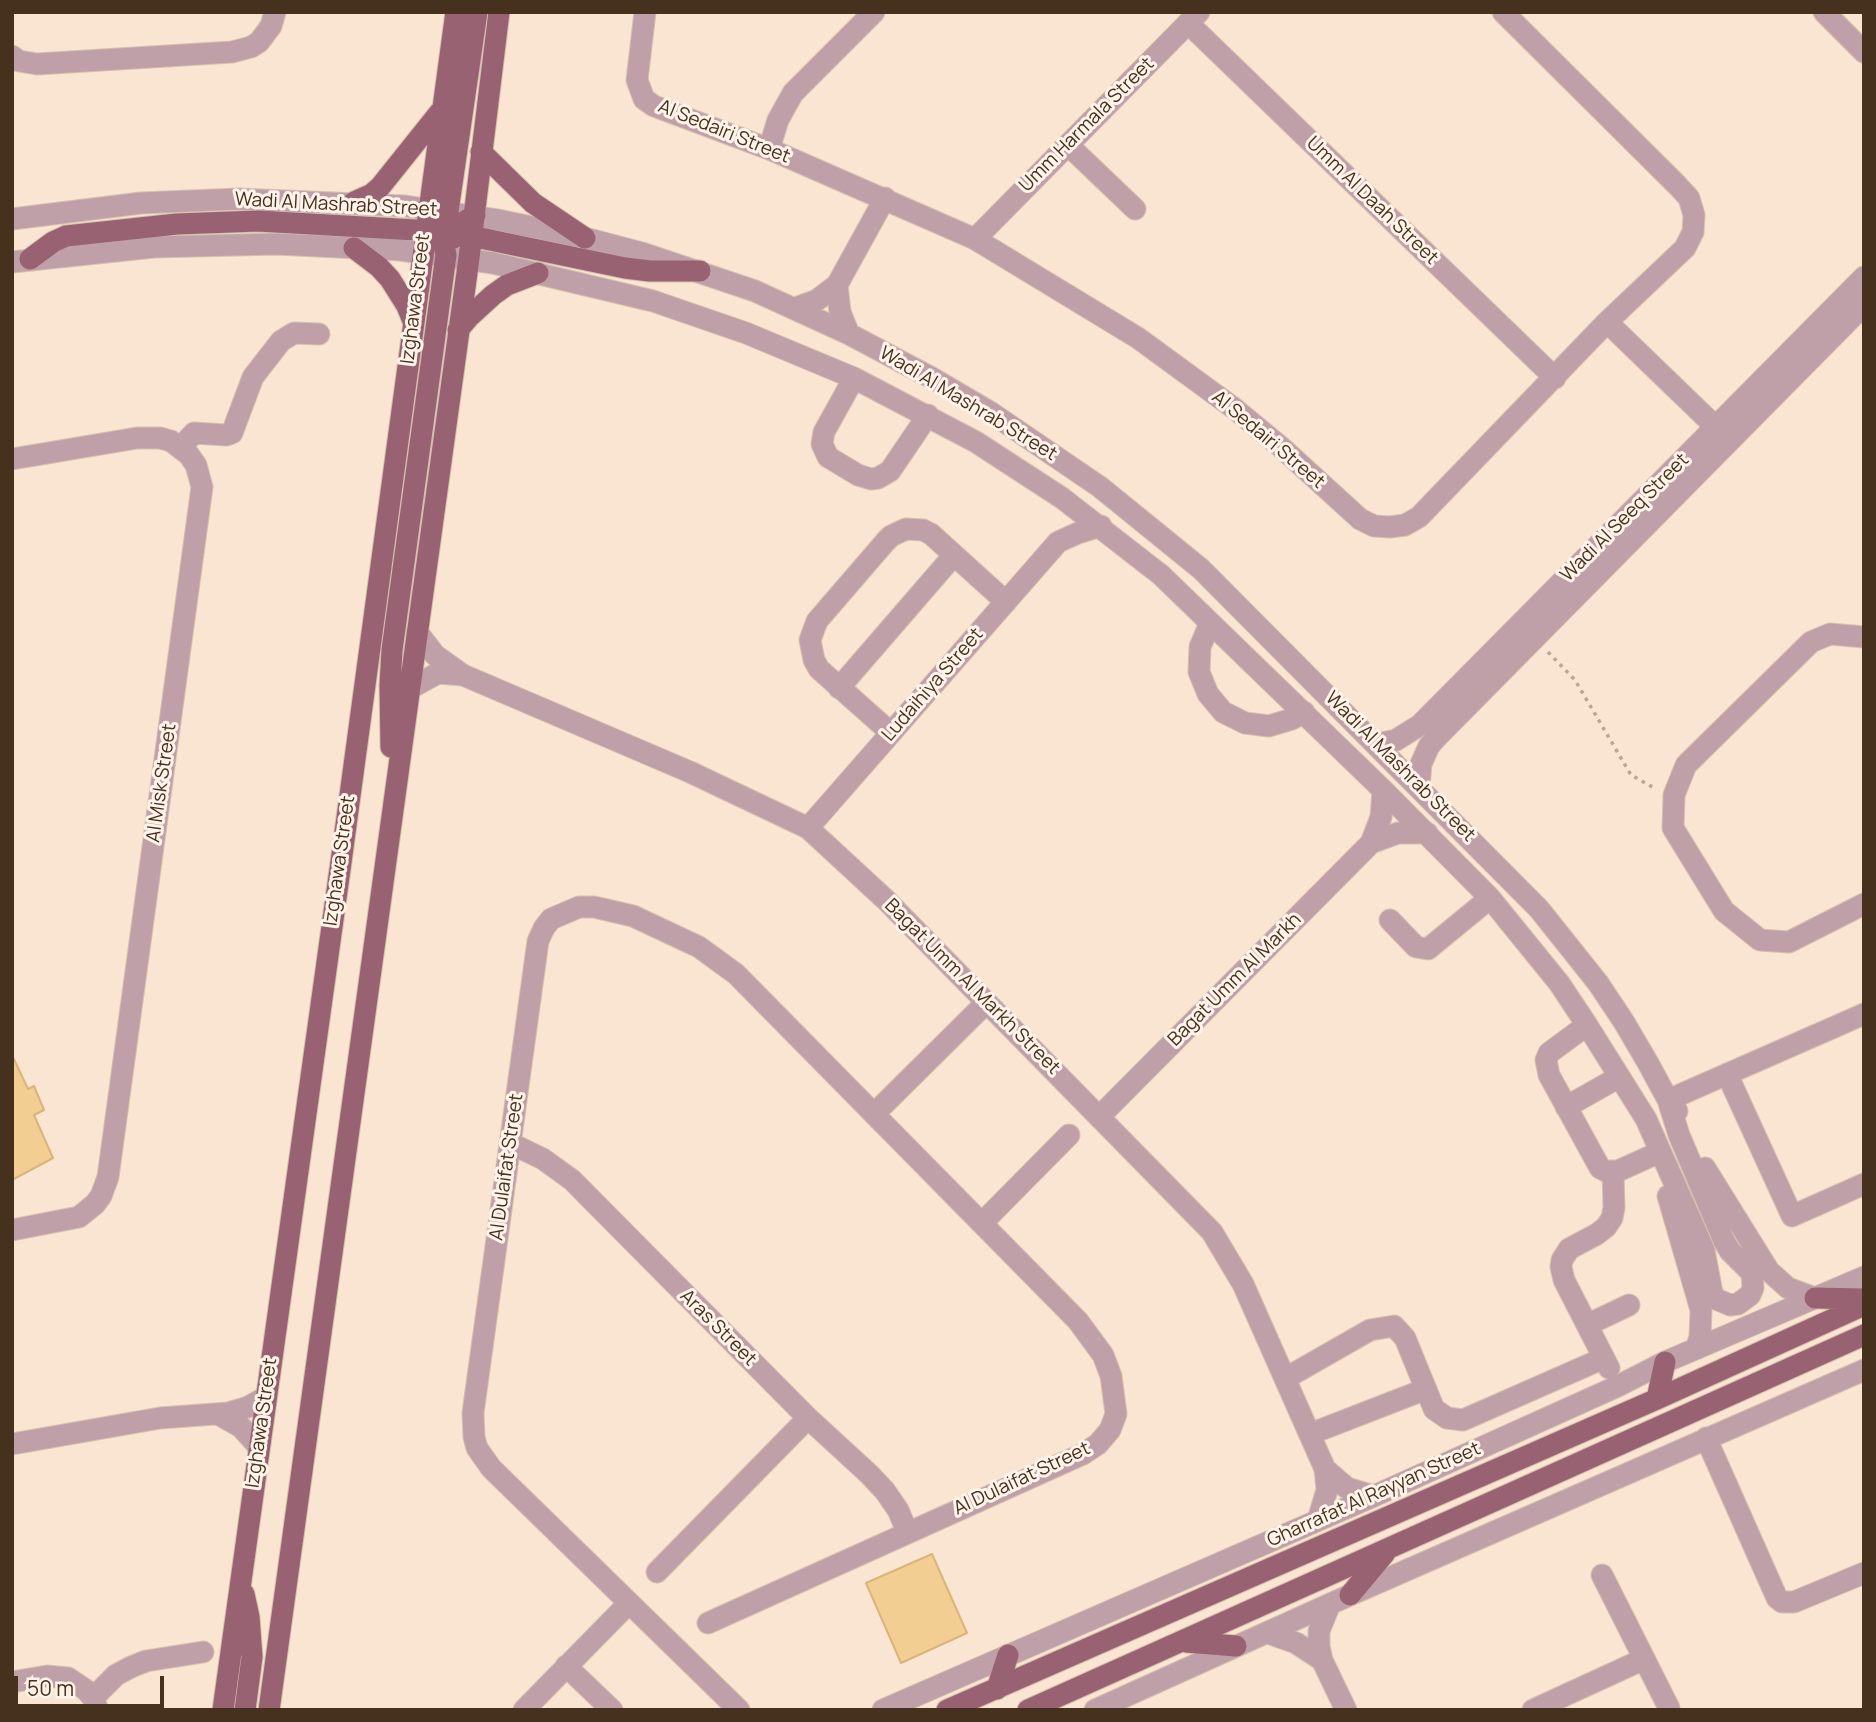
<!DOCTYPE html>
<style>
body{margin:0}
#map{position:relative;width:1876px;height:1722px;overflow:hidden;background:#fae4d2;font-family:Manrope,sans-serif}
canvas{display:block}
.frame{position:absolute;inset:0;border:14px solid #46311e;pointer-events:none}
.scale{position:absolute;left:14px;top:1676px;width:150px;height:32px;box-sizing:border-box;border:4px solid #46311e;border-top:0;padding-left:9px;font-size:21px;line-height:24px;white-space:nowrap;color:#46311e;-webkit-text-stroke:5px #fff3ea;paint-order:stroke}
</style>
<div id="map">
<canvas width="1876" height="1722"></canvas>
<div class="frame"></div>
<div class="scale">50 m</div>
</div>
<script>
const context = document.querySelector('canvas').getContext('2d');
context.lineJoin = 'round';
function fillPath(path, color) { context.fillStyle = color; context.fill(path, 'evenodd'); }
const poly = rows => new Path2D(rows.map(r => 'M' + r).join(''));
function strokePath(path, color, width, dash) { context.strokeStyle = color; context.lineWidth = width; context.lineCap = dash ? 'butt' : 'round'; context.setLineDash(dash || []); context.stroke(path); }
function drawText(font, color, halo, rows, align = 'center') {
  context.font = font + ' Manrope,sans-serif'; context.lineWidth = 6; context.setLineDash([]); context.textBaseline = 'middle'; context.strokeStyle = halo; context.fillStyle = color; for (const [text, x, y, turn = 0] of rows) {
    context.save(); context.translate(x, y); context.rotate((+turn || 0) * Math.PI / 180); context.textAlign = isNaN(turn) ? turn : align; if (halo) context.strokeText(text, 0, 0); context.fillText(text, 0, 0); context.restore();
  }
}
const building = poly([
 [12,1055,28,1089,34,1086,44,1110,34,1115,53,1158,12,1180,12,1055],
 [932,1554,967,1633,901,1663,866,1583,932,1554]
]);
fillPath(building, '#f2ce92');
strokePath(building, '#d8b57a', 2);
const minor = poly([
 [645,12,637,80,644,99,654,106,769,149,975,239,1138,338,1235,409,1281,447,1360,519,1374,526,1390,527,1405,525,1419,517,1607,322,1685,248,1693,232,1694,215,1689,198,1677,185,1503,12],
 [1824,12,1864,52],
 [1188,23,1555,378],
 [12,56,19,61,37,64,232,52,251,47,259,42,271,26,275,12],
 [1068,145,1135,209],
 [769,149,778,120,793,93,874,12],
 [12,219,141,203,238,199,405,206,498,220,585,238,642,253,755,291,849,334,932,378,990,412,1100,487,1201,569,1539,909,1598,983,1624,1022,1648,1063,1668,1100,1679,1135,1724,1241,1730,1251,1752,1273,1753,1288,1750,1295,1738,1304,1730,1305,1716,1299,1712,1293,1704,1250,1646,1119,1587,1025,1559,983,1490,898,1383,790,1161,575,1062,498,976,442,854,378,746,333,653,301,493,263,400,250,276,244,154,247,12,262],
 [975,239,1199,12],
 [837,285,840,312,849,334],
 [795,308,817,300,837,285,885,198],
 [1607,322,1724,435],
 [854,378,824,432,822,444,828,457,858,475,871,479,878,478,890,471,928,415],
 [181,447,194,433,226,435,232,433,253,377,281,341,294,333,319,334],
 [12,459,137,438,160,438,171,441,189,455,196,465,202,487,108,1177,101,1196,95,1204,79,1217,12,1230],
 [1210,623,1200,647,1199,672,1208,694,1223,712,1245,723,1269,726,1292,719,1304,712],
 [417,632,435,655,463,675,690,772,808,828,887,901,1212,1232,1243,1284,1325,1469,1327,1490,1318,1520],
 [1864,637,1830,634,1811,642,1686,765,1674,795,1673,828,1724,911,1760,940,1789,942,1864,904],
 [839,688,954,555],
 [409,689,438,673,463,675],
 [891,733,819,669,814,660,810,640,817,621,886,541,891,536,906,529,923,530,931,534,1006,602],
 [1377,744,1396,740,1420,725,1864,277],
 [1419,786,1421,764,1429,746,1436,738,1864,305],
 [808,828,1058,542,1078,533,1101,526],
 [1371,843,1398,833,1427,833],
 [1390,920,1416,947,1428,949,1490,898],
 [1587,1025,1549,1053,1546,1060,1549,1075,1600,1168,1606,1171,1618,1171,1651,1156],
 [1727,1074,1792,1216,1864,1184],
 [1566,1107,1619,1077],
 [1677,1111,1668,1100,1864,1014],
 [874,1114,987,1002],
 [1099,1117,1371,843,1381,817,1383,790],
 [510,1143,543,1159,572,1180,808,1418,869,1474,885,1491,898,1510,907,1531],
 [1705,1168,1769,1271,1788,1288,1815,1298],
 [1668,1196,1701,1310,1700,1337,1696,1349],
 [982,1223,1069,1135],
 [1587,1325,1629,1305],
 [1609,1368,1564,1280,1561,1267,1562,1260,1569,1249,1597,1234,1606,1227,1612,1218,1614,1208,1613,1172],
 [1286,1378,1370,1330,1394,1326,1405,1338,1434,1409,1447,1418,1463,1420,1604,1358],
 [218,1414,241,1427,259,1447],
 [1310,1434,1426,1389],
 [1706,1438,1777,1598,1782,1602,1794,1602,1864,1573],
 [12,1444,160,1418,228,1413,248,1407,266,1397],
 [1325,1469,1347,1488,1374,1496],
 [657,1572,808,1418],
 [1602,1575,1669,1708],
 [1330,1604,1319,1631,1319,1646,1322,1660,1346,1710],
 [708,1623,1083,1454,1098,1444,1110,1430,1116,1414,1111,1376,1103,1355,1078,1321,736,974,699,947,633,916,594,907,579,907,551,919,544,928,538,941,473,1413,474,1437,477,1448,491,1468,739,1710],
 [1268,1633,1296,1643,1322,1660],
 [566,1666,612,1710],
 [12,1682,47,1676,68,1678,86,1690,93,1698,98,1710],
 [93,1698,116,1675,131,1667,146,1661,203,1652],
 [524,1710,629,1603],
 [883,1710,1374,1496,1618,1386,1665,1362,1864,1277],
 [1095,1710,1350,1595,1864,1370],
 [1533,1710,1644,1659]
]);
const major = poly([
 [481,152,533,203,585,238],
 [354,202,372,194,380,187,440,112],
 [461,234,625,268,650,271,700,271],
 [454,238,450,229,448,211,477,12],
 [354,248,379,267,390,279,407,306,413,321],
 [30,259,53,242,66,236,177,224,258,221,433,231,459,225,475,215],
 [458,330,469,317,493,295,507,285,538,273],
 [391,747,390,685,392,650,446,255,441,230,427,209],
 [1815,1298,1864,1299],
 [1657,1399,1665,1362],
 [244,1594,249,1617,252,1657,245,1710],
 [1350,1595,1385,1553],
 [1186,1642,1236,1646],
 [997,1689,1008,1655],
 [223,1710,341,862,456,12],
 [269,1710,469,258,499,12],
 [947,1710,1657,1399,1864,1305],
 [1028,1710,1864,1335]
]);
strokePath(minor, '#d6c0ae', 23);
strokePath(major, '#d6c0ae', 23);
strokePath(poly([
 [1548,652,1575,680,1631,775,1656,789]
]), '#bba593', 3.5, [3.5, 5]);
strokePath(minor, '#bfa0a8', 21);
strokePath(major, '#996273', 21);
drawText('19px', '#46311e', '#fff3ea', [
 ["Umm Harmala Street",1087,125,-45],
 ["Al Sedairi Street",724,132,22],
 ["Umm Al Daah Street",1372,201,44],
 ["Wadi Al Mashrab Street",336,205,3],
 ["Izghawa Street",416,299,-83],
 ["Wadi Al Mashrab Street",968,404,31],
 ["Al Sedairi Street",1268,440,40],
 ["Wadi Al Seeq Street",1625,518,-45],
 ["Ludaihiya Street",933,685,-49],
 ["Wadi Al Mashrab Street",1400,767,45],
 ["Al Misk Street",162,783,-82],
 ["Izghawa Street",340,861,-82],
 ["Bagat Umm Al Markh",1235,980,-45],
 ["Bagat Umm Al Markh Street",972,987,45],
 ["Al Dulaifat Street",507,1167,-82],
 ["Aras Street",718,1328,45],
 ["Izghawa Street",262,1423,-82],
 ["Al Dulaifat Street",1022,1479,-25],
 ["Gharrafat Al Rayyan Street",1374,1495,-24]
]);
</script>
